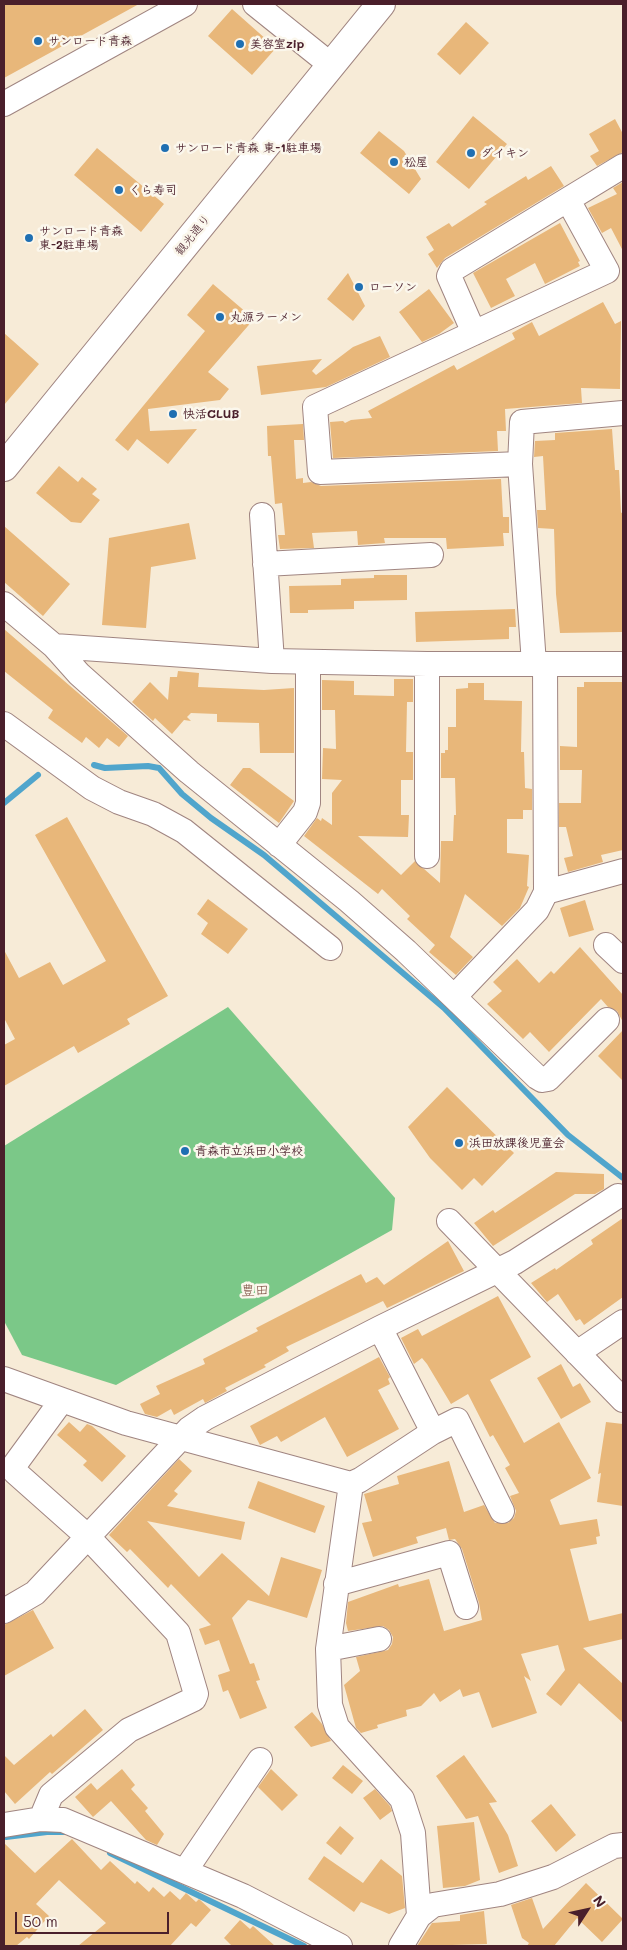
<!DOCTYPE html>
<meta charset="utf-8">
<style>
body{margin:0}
#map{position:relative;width:627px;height:1950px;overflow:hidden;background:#f7ebd7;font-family:Mali,sans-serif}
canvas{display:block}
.frame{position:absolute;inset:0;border:5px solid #4a1f2b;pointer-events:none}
.north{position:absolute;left:562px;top:1885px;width:50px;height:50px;-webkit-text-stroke:4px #fbf7ec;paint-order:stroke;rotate:55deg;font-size:14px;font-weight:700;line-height:20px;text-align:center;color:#4a1f2b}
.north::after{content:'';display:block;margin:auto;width:18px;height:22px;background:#4a1f2b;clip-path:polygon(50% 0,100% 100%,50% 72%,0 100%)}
.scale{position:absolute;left:15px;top:1912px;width:154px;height:22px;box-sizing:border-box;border:2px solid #4a1f2b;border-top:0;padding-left:6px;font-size:15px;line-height:18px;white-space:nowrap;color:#4a1f2b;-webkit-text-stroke:4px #fbf7ec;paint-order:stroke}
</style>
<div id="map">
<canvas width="627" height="1950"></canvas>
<div class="frame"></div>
<div class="north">N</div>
<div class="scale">50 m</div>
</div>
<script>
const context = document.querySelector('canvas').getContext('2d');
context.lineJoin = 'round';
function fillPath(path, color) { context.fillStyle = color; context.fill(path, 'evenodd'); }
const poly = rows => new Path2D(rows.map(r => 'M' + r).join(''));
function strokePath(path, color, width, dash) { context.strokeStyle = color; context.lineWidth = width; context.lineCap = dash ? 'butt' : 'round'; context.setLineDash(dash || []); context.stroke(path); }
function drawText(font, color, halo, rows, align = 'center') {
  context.font = font + ' Mali,"Klee One",sans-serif'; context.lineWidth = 5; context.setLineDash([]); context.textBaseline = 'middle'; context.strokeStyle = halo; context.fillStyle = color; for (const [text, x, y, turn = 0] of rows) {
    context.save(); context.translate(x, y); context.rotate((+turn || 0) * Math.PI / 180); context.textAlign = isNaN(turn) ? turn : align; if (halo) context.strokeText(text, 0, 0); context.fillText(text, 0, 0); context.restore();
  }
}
fillPath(poly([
 [228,1007,395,1198,392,1230,116,1385,22,1355,4,1321,4,1146]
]), '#7bc888');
strokePath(poly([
 [94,765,105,768,148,766,159,768,182,794,211,818,264,855,444,1008,568,1135,623,1178],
 [4,803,38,775],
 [6,1837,47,1832,67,1832],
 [110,1853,304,1946]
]), '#50a5cc', 6);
fillPath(poly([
 [4,4,139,4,4,78],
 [232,9,276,48,252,75,208,36],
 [466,22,489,43,460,75,437,54],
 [473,116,507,144,469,189,436,162],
 [615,119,623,134,623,152,597,166,590,156,599,151,589,134],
 [379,131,404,151,421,179,409,194,360,153],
 [97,148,164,204,141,232,74,175],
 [551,166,564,186,445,258,437,268,428,254,434,250,426,237,449,223,452,227,487,204,484,202,526,176,528,180],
 [623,182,623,251,611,228,602,233,588,208,617,194,613,188],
 [560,223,580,261,578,262,580,266,545,284,535,263,506,279,515,296,491,308,473,273],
 [348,273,365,306,353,321,327,299],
 [213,284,254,319,208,372,229,389,220,400,148,409,150,431,197,429,168,464,137,439,128,451,115,440,205,331,187,315],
 [429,289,454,323,439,334,422,342,399,312],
 [603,302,615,324,621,321,620,389,581,388,582,403,505,409,506,431,497,431,498,451,333,458,330,422,343,421,345,423,351,420,372,418,368,411,454,365,457,370,515,339,512,333,532,322,539,336],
 [4,333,39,364,4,405],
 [380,336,390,357,326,387,261,395,257,366,322,359,312,371,316,375,353,347],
 [303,424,304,440,294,440,296,479,303,478,303,483,311,482,321,486,501,479,503,517,509,517,509,533,503,533,504,546,447,549,446,538,384,538,385,543,358,545,357,531,312,533,314,548,280,549,278,535,285,535,282,503,275,504,271,456,268,456,267,426],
 [612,429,615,470,619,470,621,513,623,512,622,632,560,633,556,594,554,529,538,528,537,510,546,510,543,456,534,457,535,441,555,440,555,433],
 [59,466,78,482,82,477,97,489,92,494,100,500,81,523,71,522,36,493],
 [189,523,196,559,151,567,146,628,102,625,109,538],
 [4,526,70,584,43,616,4,582],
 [374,575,407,575,407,600,354,601,354,609,308,610,308,613,290,613,289,586,341,585,341,579,374,578],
 [515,609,516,627,509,627,509,639,416,642,415,612],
 [4,629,128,736,119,747,107,738,99,748,86,737,82,743,48,718,53,710,4,671],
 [178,671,199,673,198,687,264,690,294,688,294,753,260,753,259,723,217,722,217,714,191,713,187,717,191,721,184,720,172,734,155,718,153,721,132,702,150,682,168,700,170,677,177,677],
 [394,679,413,679,413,702,407,702,406,752,413,752,413,780,401,780,401,815,409,815,408,837,358,836,401,875,415,861,440,883,441,841,453,841,454,815,456,815,455,778,441,778,441,753,445,753,445,750,448,750,448,727,456,727,456,689,468,688,468,683,484,683,484,700,522,701,521,752,524,752,525,788,532,789,532,810,523,810,523,819,507,819,507,853,529,855,527,886,529,887,520,908,502,926,465,894,450,937,473,957,456,975,429,952,435,945,407,919,410,916,382,889,378,894,304,836,317,818,321,821,322,818,332,825,332,793,342,780,322,779,323,748,336,749,335,710,322,710,322,680,354,681,354,695,394,696],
 [584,682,623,682,623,850,601,855,603,862,568,872,564,858,573,856,566,827,559,827,559,803,581,803,582,770,560,770,560,746,577,747,577,687,584,687],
 [243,768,250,768,294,801,279,823,230,785],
 [67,817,168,996,127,1019,130,1024,78,1053,74,1046,4,1086,4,1045,15,1039,4,1018,4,950,19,978,50,962,63,985,106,961,35,835],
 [208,899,248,929,228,954,201,934,208,923,197,914],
 [585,900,594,930,569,937,560,908],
 [580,947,623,995,623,1022,617,1011,608,1007,601,999,549,1052,530,1032,523,1039,487,1004,502,991,493,982,517,959,539,983,551,971,554,974],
 [623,1030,623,1081,598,1056],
 [447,1087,514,1153,482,1186,474,1178,462,1190,430,1158,408,1127],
 [556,1172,604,1174,604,1189,595,1194,575,1194,493,1246,474,1223,493,1210,495,1213],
 [623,1218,623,1297,584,1325,580,1319,576,1321,558,1294,547,1302,531,1283,555,1268,556,1270,593,1244,591,1240],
 [448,1241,464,1271,387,1308,383,1301,286,1347,289,1351,264,1365,266,1367,225,1388,227,1391,205,1403,203,1399,174,1415,171,1409,157,1417,145,1414,140,1404,160,1394,156,1386,205,1364,203,1359,258,1331,256,1328,361,1274,366,1283,377,1277,384,1285],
 [498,1296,531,1357,490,1380,524,1443,559,1422,591,1478,550,1500,560,1525,597,1519,600,1536,596,1537,597,1544,570,1549,589,1621,623,1613,623,1639,583,1648,623,1684,623,1723,579,1683,561,1706,546,1694,565,1670,558,1645,521,1654,531,1681,524,1676,537,1713,492,1728,479,1692,463,1697,460,1689,440,1702,434,1693,421,1706,406,1710,407,1716,377,1725,378,1728,361,1733,356,1728,344,1685,360,1671,356,1657,388,1650,392,1644,393,1637,389,1630,383,1626,348,1631,346,1623,348,1602,398,1584,399,1587,429,1579,444,1631,482,1620,479,1603,462,1549,455,1539,449,1540,446,1528,416,1537,418,1543,373,1557,362,1523,372,1521,364,1494,399,1484,397,1476,449,1461,464,1512,484,1505,495,1523,508,1523,514,1518,516,1511,510,1496,519,1493,505,1468,510,1465,493,1435,490,1437,468,1394,451,1404,427,1364,422,1358,414,1364,401,1338,418,1329,422,1336],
 [379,1357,390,1377,388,1379,390,1384,378,1390,399,1429,347,1457,325,1417,281,1442,277,1436,260,1445,250,1426],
 [561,1364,573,1387,580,1383,591,1402,561,1419,537,1378],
 [69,1422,80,1432,87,1424,92,1426,126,1456,102,1482,83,1465,87,1461,57,1435],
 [606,1422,623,1424,623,1506,597,1502,601,1473,598,1474],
 [179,1459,192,1471,174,1491,178,1494,167,1506,245,1522,241,1540,147,1521,199,1577,222,1553,269,1596,281,1557,322,1570,307,1618,248,1600,232,1618,250,1664,254,1663,260,1680,256,1681,267,1708,240,1719,228,1690,223,1692,218,1675,230,1671,219,1640,205,1645,199,1629,211,1625,171,1584,168,1588,130,1549,127,1552,109,1535],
 [258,1481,325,1506,315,1533,248,1508],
 [33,1610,54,1648,4,1676,4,1625],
 [85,1709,103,1730,52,1774,50,1772,15,1804,4,1791,4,1755,14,1765,51,1734,53,1737],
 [312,1712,322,1724,331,1741,311,1747,294,1727],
 [464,1755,497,1802,489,1803,508,1835,518,1866,499,1873,478,1816,466,1819,436,1776],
 [343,1765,363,1781,352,1794,332,1778],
 [122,1769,135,1785,131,1789,148,1808,145,1811,164,1834,157,1845,146,1840,111,1801,93,1817,75,1797,91,1783,97,1790],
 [271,1769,298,1795,282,1811,258,1787],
 [375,1789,390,1806,392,1811,380,1820,363,1798],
 [551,1804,576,1835,556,1852,531,1821],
 [474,1822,480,1880,465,1886,443,1888,437,1826],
 [340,1826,354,1838,341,1855,326,1843],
 [72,1839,101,1870,110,1861,135,1884,137,1881,149,1892,153,1887,164,1897,170,1891,180,1900,186,1893,196,1902,199,1899,211,1910,196,1927,191,1923,170,1946,78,1946,106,1923,59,1880,36,1904,49,1916,29,1939,27,1937,16,1946,4,1946,4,1843,35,1873],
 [324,1856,363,1883,381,1859,402,1876,405,1908,389,1914,361,1902,354,1912,308,1879],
 [586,1883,623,1919,602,1942,577,1918,554,1946,527,1946,529,1943,522,1938,511,1905,532,1898,543,1929],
 [484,1911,487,1944,417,1946,432,1923,460,1921,460,1915],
 [240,1920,250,1929,253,1926,275,1946,232,1946,224,1938]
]), '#e8b77a');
const minor = poly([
 [255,4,331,65],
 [4,104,185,4],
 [474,333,449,276,452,270,623,166],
 [520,464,522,422,623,413],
 [262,515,272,661],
 [265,564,431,555],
 [4,604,54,646,79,674,189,772,349,901,406,951,537,1077,542,1080,548,1079,607,1020],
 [54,646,272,661,427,664,623,664],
 [427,664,427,856],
 [534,664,520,464,320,472,315,407,607,271,568,200],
 [4,724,92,788,119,802,153,814,184,831,330,948],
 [279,845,305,812,308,803,308,662],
 [546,892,623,871],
 [606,945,623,961],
 [455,996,537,910,546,892,545,664],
 [449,1221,623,1400],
 [577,1353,623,1322],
 [4,1379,126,1423,351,1484,360,1480,433,1432,380,1328],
 [433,1432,457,1420,502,1511],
 [351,1484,328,1649,379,1639],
 [336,1584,449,1553,466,1607],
 [4,1611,35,1593,189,1429,205,1418,380,1328,515,1262,618,1196],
 [328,1649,330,1705,337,1727,402,1799,413,1833,419,1916],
 [41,1819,51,1795,129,1730,194,1699,196,1694,178,1633,87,1536,15,1472,13,1467,62,1400],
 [4,1825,41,1819,63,1820,243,1896,340,1946],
 [185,1871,260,1760],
 [401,1946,419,1916,433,1905,500,1894,553,1877,614,1846,623,1845]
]);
const highway = poly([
 [4,467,381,4]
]);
strokePath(minor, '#a08581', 26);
strokePath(highway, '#a08581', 30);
strokePath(minor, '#fff', 24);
strokePath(highway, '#fff', 28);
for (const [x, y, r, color] of [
 [38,41,5,"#1f6fb2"],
 [240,44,5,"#1f6fb2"],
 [165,148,5,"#1f6fb2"],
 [471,153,5,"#1f6fb2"],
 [394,162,5,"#1f6fb2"],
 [119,190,5,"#1f6fb2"],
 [29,238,5,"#1f6fb2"],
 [359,287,5,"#1f6fb2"],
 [220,317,5,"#1f6fb2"],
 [173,414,5,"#1f6fb2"],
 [459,1143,5,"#1f6fb2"],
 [185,1151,5,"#1f6fb2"]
]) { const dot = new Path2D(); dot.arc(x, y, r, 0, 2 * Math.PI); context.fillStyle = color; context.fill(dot); strokePath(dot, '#fbf7ec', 2); }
drawText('bold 12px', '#4a1f2b', '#fbf7ec', [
 ["サンロード青森",48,41],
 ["美容室zip",250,44],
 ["サンロード青森 東-1駐車場",175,148],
 ["ダイキン",481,153],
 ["松屋",404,162],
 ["くら寿司",129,190],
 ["サンロード青森",39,231],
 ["東-2駐車場",39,245],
 ["ローソン",369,287],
 ["丸源ラーメン",230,317],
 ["快活CLUB",183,414],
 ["浜田放課後児童会",469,1143],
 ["青森市立浜田小学校",195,1151]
], 'left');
drawText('12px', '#4a1f2b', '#fbf7ec', [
 ["観光通り",193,235,-51]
]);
drawText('14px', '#815447', '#fbf7ec', [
 ["豊田",255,1291]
]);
</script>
